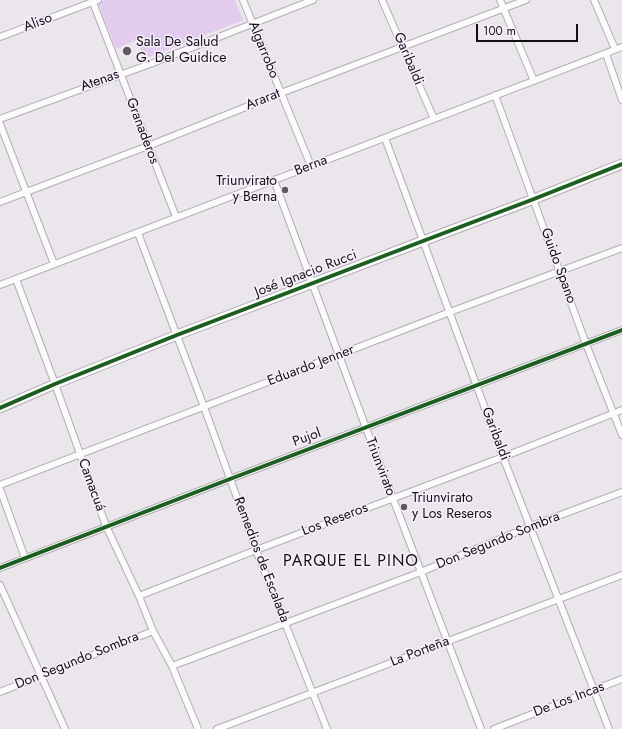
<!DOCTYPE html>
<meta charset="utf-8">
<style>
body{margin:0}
#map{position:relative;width:622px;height:729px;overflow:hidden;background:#eae6ec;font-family:Jost,sans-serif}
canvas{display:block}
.scale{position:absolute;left:476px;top:24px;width:102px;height:18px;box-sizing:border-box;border:2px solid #131014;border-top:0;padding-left:5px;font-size:12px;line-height:14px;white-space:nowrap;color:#131014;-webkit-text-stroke:3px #f8effd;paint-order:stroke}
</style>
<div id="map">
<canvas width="622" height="729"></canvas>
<div class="scale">100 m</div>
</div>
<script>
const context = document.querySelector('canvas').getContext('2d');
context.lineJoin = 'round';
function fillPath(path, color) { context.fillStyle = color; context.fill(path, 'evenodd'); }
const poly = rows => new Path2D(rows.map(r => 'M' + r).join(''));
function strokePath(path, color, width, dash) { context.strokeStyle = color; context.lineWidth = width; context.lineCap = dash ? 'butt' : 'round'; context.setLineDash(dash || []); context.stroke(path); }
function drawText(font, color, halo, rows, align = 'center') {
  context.font = font + ' Jost,sans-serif'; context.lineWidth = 3; context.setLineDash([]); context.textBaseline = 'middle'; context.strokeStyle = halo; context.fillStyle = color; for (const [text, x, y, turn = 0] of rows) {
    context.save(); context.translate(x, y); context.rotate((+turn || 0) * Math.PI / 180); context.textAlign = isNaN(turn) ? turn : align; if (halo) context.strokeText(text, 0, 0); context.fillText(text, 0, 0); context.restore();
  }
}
fillPath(poly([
 [105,0,235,0,243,20,144,59,137,40,116,49,98,3]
]), '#e3cbee');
const street = poly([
 [92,0,176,217],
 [243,0,311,166],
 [382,0,434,119],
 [500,0,534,81],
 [594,0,615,49],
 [0,37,98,0],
 [606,54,622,100],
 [495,95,586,344,622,435],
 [0,119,150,64,313,0],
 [0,124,54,264],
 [385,138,503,457,609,729],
 [274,180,366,428,481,729],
 [0,202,148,146,281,93,526,0],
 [138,233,204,407,256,550,327,729],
 [16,279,55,384,106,526,139,596,153,631,172,666,198,729],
 [0,285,622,47],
 [0,485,450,312,622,248],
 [0,489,25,558],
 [0,568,230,479,622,330],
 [0,585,65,729],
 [139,596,256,550,503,457,622,410],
 [172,666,421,572,531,526,622,492],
 [0,692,153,631],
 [217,729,622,575],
 [494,729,622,679]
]);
const secondary = poly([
 [0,408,55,384,177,335,423,241,534,199,622,164]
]);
strokePath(street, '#b1aeb3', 8);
strokePath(secondary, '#b1aeb3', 11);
strokePath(poly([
 [105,0,109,7,118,16,124,18,137,20,158,17,166,12,190,3],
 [127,0,148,58],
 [162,0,180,46],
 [190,0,192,6,196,8,202,5,203,0],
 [198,8,209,33],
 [148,10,151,22,164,52],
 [167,12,173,0],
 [203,15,210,8,213,0]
]), '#cdccce', 1, [1, 3]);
strokePath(street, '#fcfbfc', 6);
strokePath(secondary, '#fcfbfc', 9);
strokePath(poly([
 [0,408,55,384,177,335,423,241,534,199,622,164],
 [0,568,230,479,622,330]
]), '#1b5e20', 4);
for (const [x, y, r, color] of [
 [127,51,5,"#5e5b60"],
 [285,190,4,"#5e5b60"],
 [404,507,4,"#5e5b60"]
]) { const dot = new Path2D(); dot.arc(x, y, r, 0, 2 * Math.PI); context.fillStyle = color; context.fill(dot); strokePath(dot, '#f8effd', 1.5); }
drawText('14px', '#131014', '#f8effd', [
 ["Aliso",38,23,-21],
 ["Algarrobo",263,50,68],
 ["Garibaldi",408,59,67],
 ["Atenas",100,81,-20],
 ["Ararat",263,100,-22],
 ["Granaderos",142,131,69],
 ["Berna",311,166,-21],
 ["Guido Spano",558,266,70],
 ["José Ignacio Rucci",306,274,-21],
 ["Eduardo Jenner",311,366,-21],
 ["Garibaldi",495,434,69],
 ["Pujol",307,438,-20],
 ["Triunvirato",380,467,69],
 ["Camacuá",91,485,70],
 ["Los Reseros",335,520,-21],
 ["Don Segundo Sombra",498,541,-22],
 ["Remedios de Escalada",261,560,69],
 ["La Porteña",420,652,-21],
 ["Don Segundo Sombra",77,661,-22],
 ["De Los Incas",569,700,-21]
]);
drawText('14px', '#131014', '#f8effd', [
 ["Sala De Salud",136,43],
 ["G. Del Guidice",136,59],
 ["Triunvirato",277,182,"right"],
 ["y Berna",277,198,"right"],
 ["Triunvirato",412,499],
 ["y Los Reseros",412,515]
], 'left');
context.letterSpacing = '1px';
drawText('16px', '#131014', '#f8effd', [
 ["PARQUE EL PINO",351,562]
]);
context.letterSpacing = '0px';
</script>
